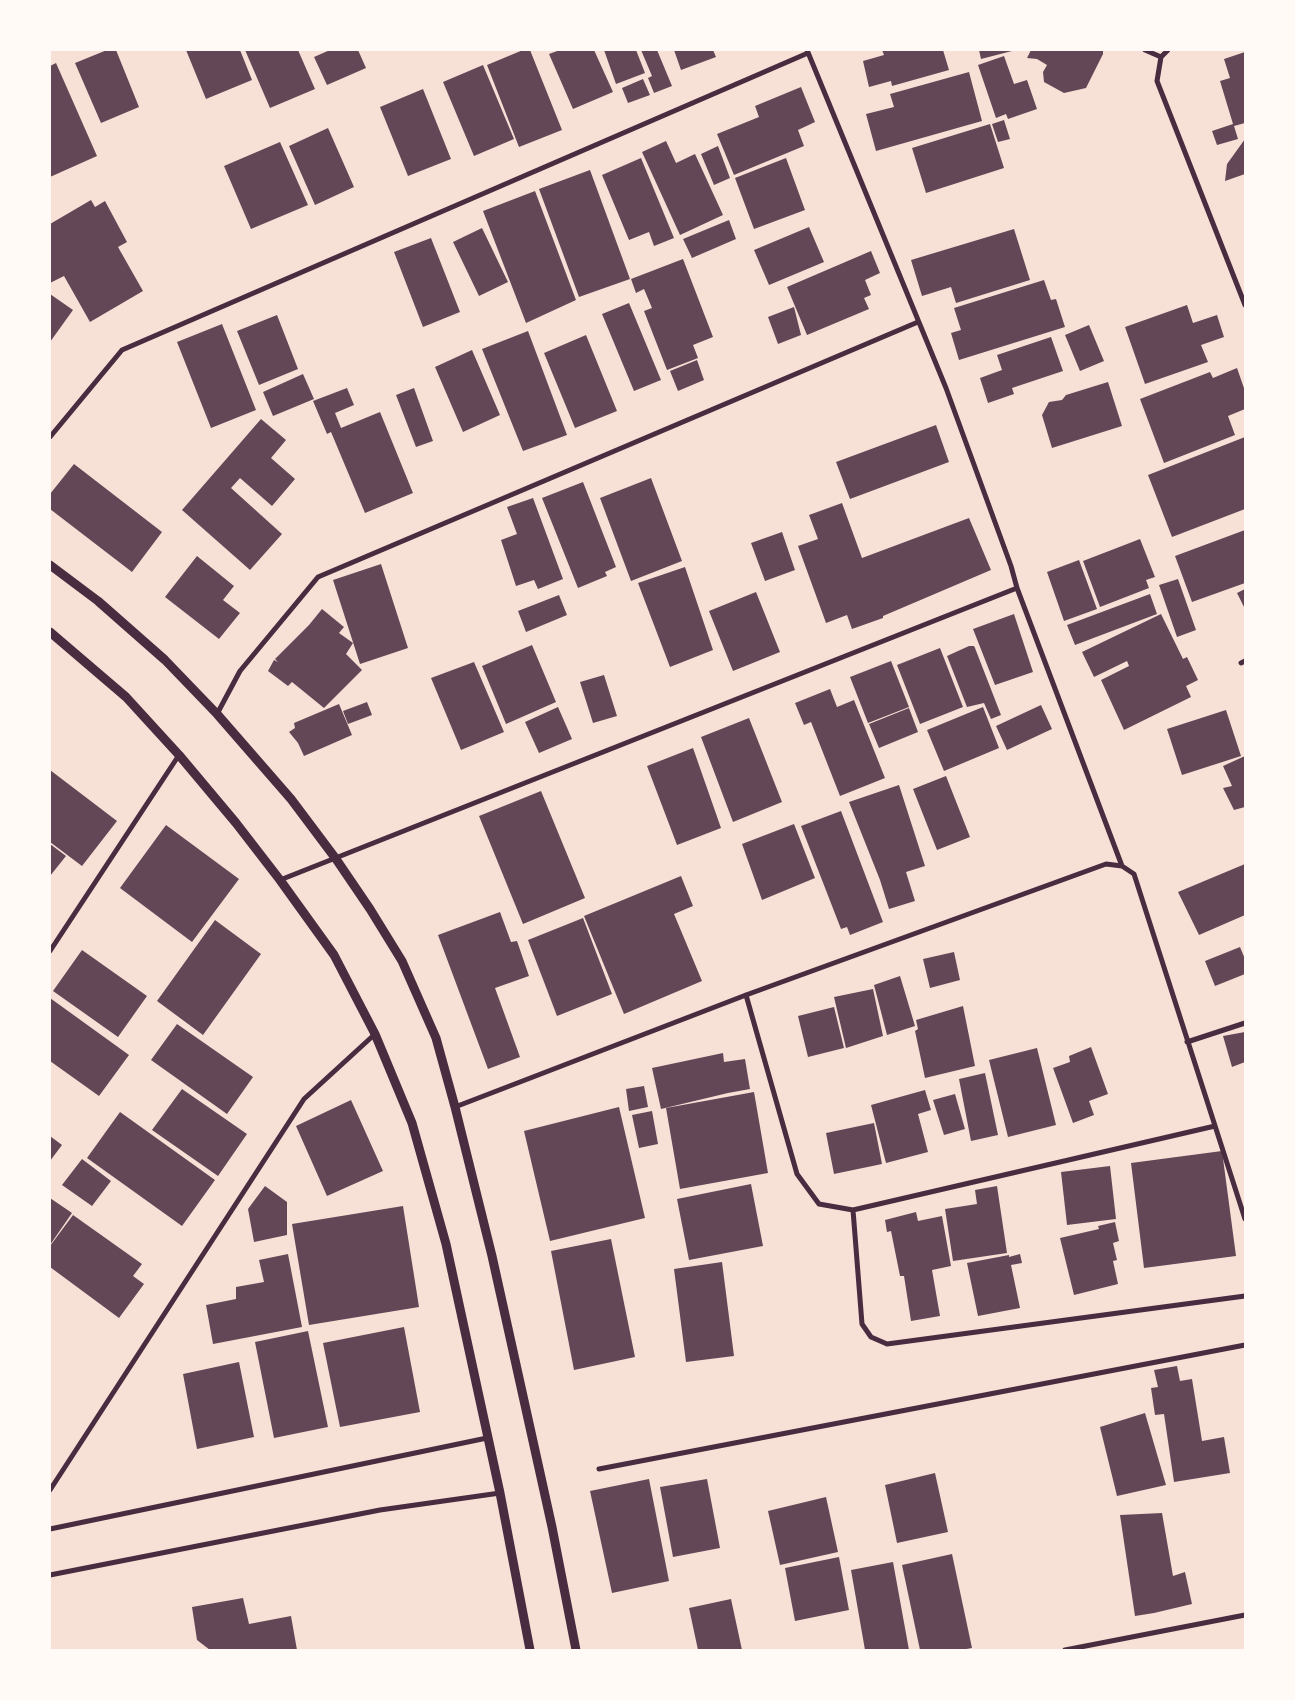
<!DOCTYPE html>
<style>
body{margin:0}
#map{position:relative;width:1295px;height:1700px;overflow:hidden;background:#f7e1d7;font-family:Quicksand,sans-serif}
canvas{display:block}
.frame{position:absolute;inset:0;border:51px solid #fffaf5;pointer-events:none}
</style>
<div id="map">
<canvas width="1295" height="1700"></canvas>
<div class="frame"></div>
</div>
<script>
const context = document.querySelector('canvas').getContext('2d');
context.lineJoin = 'round';
function fillPath(path, color) { context.fillStyle = color; context.fill(path, 'evenodd'); }
const poly = rows => new Path2D(rows.map(r => 'M' + r).join(''));
function strokePath(path, color, width, dash) { context.strokeStyle = color; context.lineWidth = width; context.lineCap = dash ? 'butt' : 'round'; context.setLineDash(dash || []); context.stroke(path); }
fillPath(poly([
 [107,50,116,50,139,107,101,123,75,63],
 [186,50,240,50,252,80,206,99],
 [245,50,298,50,315,89,270,108],
 [330,50,358,50,366,68,327,85,314,57],
 [523,50,530,50,562,130,519,147,487,65],
 [560,50,594,50,613,92,573,109,549,54],
 [604,50,636,50,645,73,616,84],
 [641,50,657,50,672,86,654,93,648,78,652,76],
 [674,50,713,50,716,57,681,70],
 [882,50,943,50,949,70,892,86,891,81,869,87,863,61,884,55],
 [979,50,1012,50,1012,51,981,59],
 [1031,50,1103,50,1103,54,1086,88,1064,93,1044,82,1043,72,1047,65,1037,59,1027,58],
 [1245,52,1245,123,1234,126,1238,139,1217,145,1212,131,1233,124,1220,81,1230,78,1224,59],
 [1004,56,1014,84,1027,80,1037,109,1008,119,1006,114,996,118,978,65],
 [56,63,97,156,50,177,50,66],
 [483,65,514,139,474,156,443,82],
 [969,72,982,121,876,151,866,114,894,107,890,94],
 [643,79,650,95,628,103,622,88],
 [801,87,815,122,798,130,804,146,734,175,717,134,759,117,755,106],
 [423,89,451,159,408,176,380,107],
 [1004,120,1010,139,998,142,992,124],
 [990,124,1004,168,926,193,912,148],
 [328,128,354,187,315,205,289,146],
 [1245,139,1245,174,1225,181,1227,164],
 [666,141,676,163,695,154,723,215,680,235,642,152],
 [280,142,308,205,251,229,224,166],
 [718,146,730,178,714,185,701,154],
 [641,158,674,238,654,246,649,232,629,240,602,175],
 [786,158,805,210,754,229,735,178],
 [590,170,630,279,579,297,539,189],
 [535,191,576,300,526,323,483,211],
 [91,200,95,207,105,201,127,242,118,247,143,291,90,322,64,276,50,283,50,224],
 [729,220,736,239,692,258,683,239],
 [809,227,824,262,769,285,754,250],
 [482,228,508,282,479,296,453,242],
 [1014,229,1030,280,956,303,951,287,922,296,911,260],
 [431,238,460,312,423,327,394,252],
 [871,251,880,273,865,280,871,295,864,298,869,309,807,335,787,287],
 [683,259,713,337,693,345,698,358,667,370,644,311,652,308,644,289,636,293,631,279],
 [1044,280,1051,300,1056,299,1065,327,959,360,951,333,961,330,954,308],
 [50,294,73,310,50,342],
 [629,303,661,380,634,391,602,314],
 [1187,305,1193,323,1217,315,1224,337,1201,345,1208,362,1145,384,1125,327],
 [794,307,801,335,778,344,768,317],
 [277,315,298,369,259,385,237,331],
 [222,324,256,410,211,428,177,342],
 [1089,325,1104,361,1080,371,1065,335],
 [528,331,567,435,523,451,482,349],
 [586,335,617,411,575,428,544,353],
 [1051,337,1063,371,1012,388,1014,394,988,403,980,378,1002,370,997,355],
 [472,350,500,415,463,432,435,367],
 [697,360,704,380,678,391,670,371],
 [1237,368,1245,391,1245,409,1228,416,1235,435,1164,463,1140,399,1210,372,1213,378],
 [303,374,314,399,273,416,263,392],
 [1108,382,1122,426,1052,448,1042,415,1049,402,1062,400,1066,395],
 [347,388,354,405,335,413,341,428,380,412,413,493,365,513,331,432,327,434,313,401],
 [414,388,433,441,416,447,396,395],
 [261,419,286,440,271,458,295,479,272,506,240,478,231,488,282,534,250,570,182,510],
 [936,425,949,462,850,499,836,462],
 [1245,437,1245,509,1172,537,1148,475],
 [74,464,162,532,132,572,50,509,50,494],
 [651,478,682,561,631,581,600,498],
 [583,482,616,567,605,572,607,576,578,588,542,498],
 [533,498,563,579,538,589,534,580,516,586,501,540,517,534,507,507],
 [842,503,862,558,969,518,991,570,883,616,883,618,852,629,847,615,826,623,798,546,818,539,809,515],
 [1245,530,1245,583,1192,602,1175,556],
 [782,532,795,570,765,581,751,543],
 [1140,539,1155,577,1146,580,1149,588,1100,607,1083,561],
 [197,556,234,586,223,600,240,613,219,639,165,597],
 [1079,560,1097,609,1064,621,1047,572],
 [381,564,408,648,360,664,333,580],
 [685,567,713,650,670,667,638,583],
 [1178,579,1196,630,1177,637,1159,585],
 [1245,589,1245,609,1237,593],
 [756,592,780,652,733,671,709,611],
 [1150,594,1157,614,1075,645,1067,625],
 [559,595,567,615,526,632,518,611],
 [322,609,344,627,339,633,353,643,346,654,362,670,324,708,292,682,288,686,268,671,274,660,278,662,275,659,309,625],
 [1014,614,1033,672,995,685,973,629],
 [1161,614,1183,659,1187,657,1198,680,1186,686,1191,697,1124,730,1101,680,1129,666,1127,661,1094,677,1082,652],
 [532,645,556,702,506,724,482,666],
 [969,646,974,646,975,648,1001,715,991,719,984,703,967,707,947,656],
 [940,648,963,707,920,724,897,665],
 [891,661,909,707,868,723,850,677],
 [474,662,504,732,461,750,431,678],
 [604,675,617,716,593,723,580,682],
 [830,689,837,707,854,700,885,778,840,796,811,722,804,725,795,703],
 [367,702,372,715,348,724,343,711],
 [339,704,352,735,304,756,298,743,289,732,295,728,294,723],
 [1041,705,1052,729,1007,750,996,726],
 [558,707,572,739,539,753,525,722],
 [983,707,999,748,944,771,927,730],
 [909,708,918,732,879,748,869,724],
 [1226,710,1241,756,1182,775,1167,729],
 [749,718,782,802,733,822,701,737],
 [693,748,721,828,677,845,647,766],
 [1245,756,1245,807,1234,810,1223,788,1232,786,1223,766],
 [50,770,117,821,82,866,50,842],
 [946,776,970,837,937,850,913,789],
 [899,785,925,866,906,872,915,901,889,909,880,880,849,802],
 [541,791,585,898,523,924,479,816],
 [841,811,883,922,850,935,847,927,841,929,801,826],
 [794,824,815,878,762,900,742,844],
 [166,825,239,879,192,942,120,888],
 [50,844,66,856,50,876],
 [1245,864,1245,915,1199,935,1178,892],
 [681,876,693,906,674,914,702,981,624,1014,584,916],
 [500,912,511,942,517,941,529,976,495,988,520,1057,488,1069,438,935],
 [583,918,612,994,557,1016,528,940],
 [215,920,261,954,203,1035,157,1001],
 [1240,947,1245,959,1245,974,1215,986,1205,961],
 [82,950,147,996,118,1037,53,991],
 [954,952,960,980,930,988,923,959],
 [900,976,915,1026,887,1035,874,985],
 [873,989,883,1036,846,1048,834,997],
 [50,998,129,1055,99,1096,50,1061],
 [963,1006,975,1066,925,1078,915,1031,918,1029,916,1020],
 [834,1007,844,1048,808,1057,798,1016],
 [177,1024,253,1077,227,1114,151,1060],
 [1245,1032,1245,1062,1232,1067,1223,1036],
 [1091,1047,1108,1094,1089,1101,1094,1115,1073,1123,1053,1068,1070,1062,1069,1056],
 [1037,1048,1056,1125,1008,1137,989,1060],
 [723,1053,724,1062,745,1059,750,1089,728,1093,661,1109,652,1068],
 [985,1073,998,1135,971,1141,959,1079],
 [644,1086,648,1107,629,1111,626,1089],
 [182,1089,247,1134,218,1176,152,1130],
 [925,1090,931,1110,918,1114,928,1152,886,1163,871,1105],
 [754,1092,768,1173,680,1189,666,1108],
 [955,1094,965,1129,944,1135,933,1100],
 [351,1100,383,1171,327,1196,296,1126],
 [619,1107,645,1218,550,1241,524,1131],
 [652,1111,658,1144,639,1148,632,1115],
 [120,1112,215,1180,182,1226,87,1158],
 [874,1123,882,1164,834,1174,826,1133],
 [50,1136,62,1145,50,1161],
 [1222,1151,1236,1256,1144,1268,1131,1163],
 [82,1159,111,1181,92,1206,62,1185],
 [1110,1166,1116,1219,1067,1225,1061,1172],
 [751,1184,763,1246,689,1260,677,1199],
 [265,1186,287,1202,287,1235,254,1242,248,1209],
 [997,1186,1007,1253,953,1261,945,1209,977,1204,975,1190],
 [50,1198,72,1213,50,1245],
 [403,1206,419,1307,309,1325,292,1224],
 [916,1212,918,1221,942,1216,951,1266,932,1270,940,1316,911,1321,904,1276,900,1276,891,1231,887,1232,885,1220],
 [73,1215,142,1264,133,1276,144,1284,119,1318,50,1267,50,1246],
 [1115,1222,1119,1241,1113,1243,1117,1260,1113,1261,1118,1284,1074,1295,1060,1238,1099,1229,1098,1226],
 [611,1239,635,1357,574,1370,551,1251],
 [288,1254,302,1327,213,1344,206,1305,236,1299,236,1287,264,1282,259,1260],
 [1020,1254,1022,1263,1011,1265,1020,1308,978,1316,967,1263,1009,1255,1009,1257],
 [722,1262,734,1356,686,1362,674,1269],
 [404,1327,420,1412,340,1427,323,1343],
 [308,1331,328,1427,274,1438,255,1342],
 [239,1362,254,1437,197,1449,183,1374],
 [1177,1366,1180,1381,1192,1379,1202,1441,1224,1437,1230,1473,1174,1482,1164,1414,1155,1415,1151,1388,1158,1387,1154,1370],
 [1145,1413,1166,1485,1117,1496,1100,1427],
 [935,1473,948,1532,897,1543,885,1485],
 [649,1479,669,1581,612,1593,590,1491],
 [707,1479,720,1548,673,1557,660,1487],
 [826,1497,838,1552,780,1565,768,1511],
 [1162,1513,1173,1576,1185,1572,1192,1604,1154,1613,1135,1616,1120,1515],
 [952,1554,972,1648,961,1650,920,1650,902,1565],
 [839,1557,849,1610,795,1621,785,1568],
 [893,1562,909,1650,865,1650,851,1570],
 [243,1598,249,1624,291,1616,297,1650,210,1650,197,1640,192,1607],
 [731,1599,742,1650,698,1650,689,1608]
]), '#644757');
strokePath(poly([
 [807,50,946,388,1011,566,1017,588,1122,866,1134,874,1245,1219],
 [1145,50,1161,57],
 [1161,57,1157,81,1245,305],
 [1161,57,1168,50],
 [50,437,122,350,808,53],
 [1241,663,1245,661],
 [217,714,240,671,318,577,918,322],
 [280,880,1017,588],
 [50,951,179,755],
 [746,995,797,1174,819,1204,853,1210,1215,1126],
 [1187,1042,1245,1023],
 [455,1107,746,995,1106,864,1122,866],
 [853,1210,862,1324,871,1337,887,1344,1245,1296],
 [599,1469,1245,1345],
 [50,1490,304,1099,375,1034],
 [50,1529,487,1438],
 [50,1575,380,1510,500,1493],
 [1065,1650,1245,1615]
]), '#4a2c40', 5);
strokePath(poly([
 [50,565,98,601,165,660,217,714,291,799,336,859,370,909,402,961,436,1038,455,1107,492,1256,552,1527,576,1650],
 [50,632,126,697,179,755,236,823,280,880,334,955,375,1034,412,1123,446,1244,500,1493,530,1650]
]), '#4a2c40', 9);
</script>
